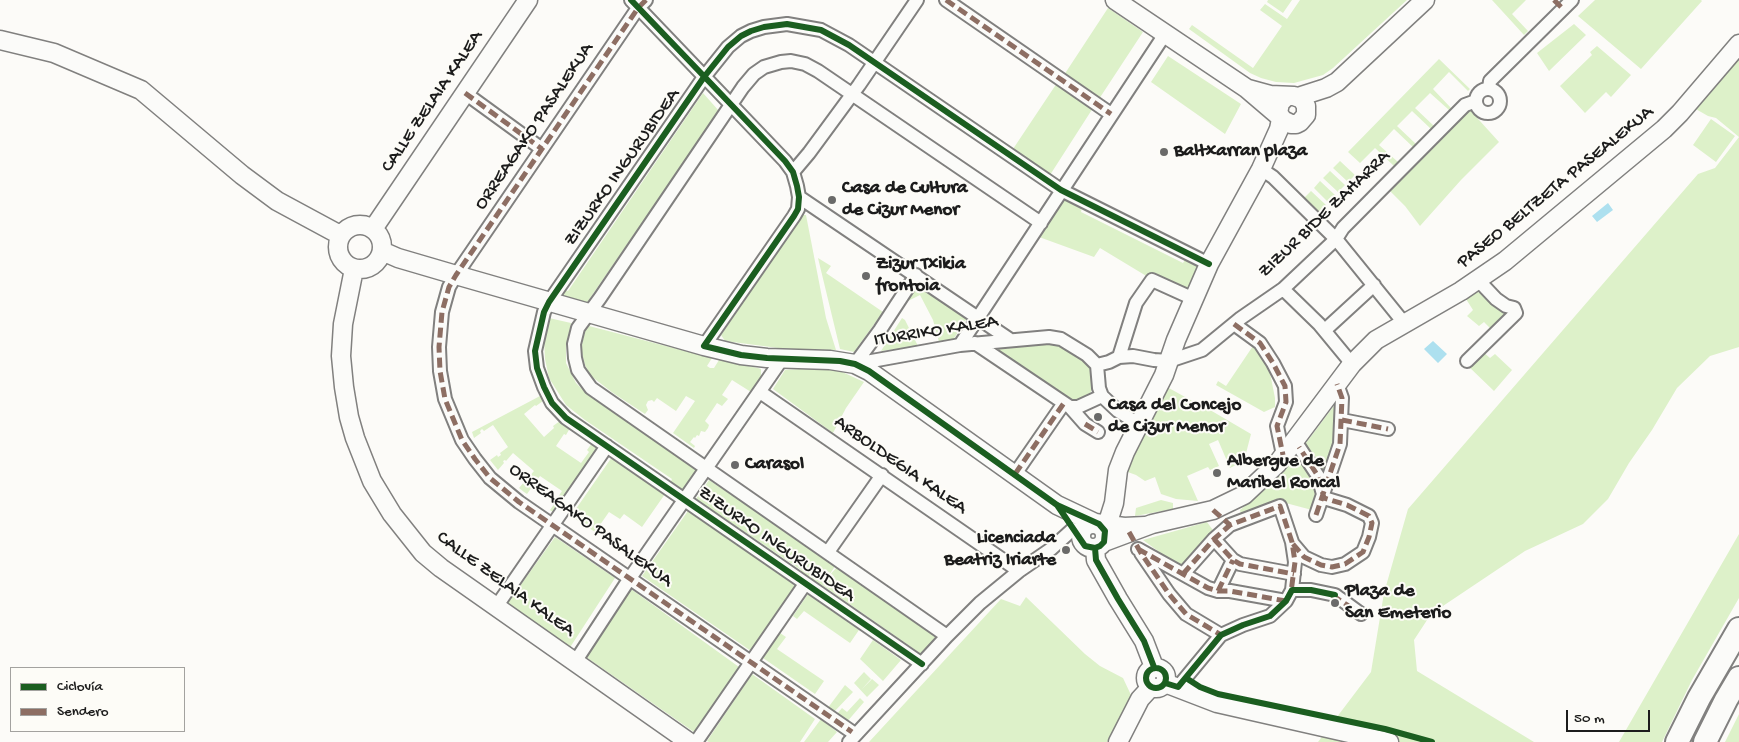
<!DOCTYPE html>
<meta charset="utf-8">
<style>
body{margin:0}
#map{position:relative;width:1739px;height:742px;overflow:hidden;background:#fcfbf8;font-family:"Gochi Hand",sans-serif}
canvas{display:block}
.legend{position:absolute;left:10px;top:667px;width:175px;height:65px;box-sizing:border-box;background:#fdfcf7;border:1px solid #a3a29f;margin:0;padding:6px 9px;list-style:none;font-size:15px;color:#1c1c1c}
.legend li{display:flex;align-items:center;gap:10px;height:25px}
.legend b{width:25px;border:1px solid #a3a29f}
.scale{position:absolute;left:1566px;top:710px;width:84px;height:22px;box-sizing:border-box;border:2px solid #1c1c1c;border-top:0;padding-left:6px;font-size:15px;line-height:18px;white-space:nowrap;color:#1c1c1c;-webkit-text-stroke:4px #fdfcf7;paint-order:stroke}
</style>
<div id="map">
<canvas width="1739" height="742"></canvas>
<ul class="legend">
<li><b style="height:6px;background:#1b5e20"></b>Ciclovía</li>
<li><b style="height:6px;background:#8d6e63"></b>Sendero</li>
</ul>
<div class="scale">50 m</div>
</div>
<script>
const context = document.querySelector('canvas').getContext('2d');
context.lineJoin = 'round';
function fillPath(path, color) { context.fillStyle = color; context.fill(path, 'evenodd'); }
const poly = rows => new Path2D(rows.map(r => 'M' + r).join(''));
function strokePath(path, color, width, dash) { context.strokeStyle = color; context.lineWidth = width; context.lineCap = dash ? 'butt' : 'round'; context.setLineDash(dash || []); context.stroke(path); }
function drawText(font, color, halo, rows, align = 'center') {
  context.font = font + ' "Gochi Hand",sans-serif'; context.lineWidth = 4; context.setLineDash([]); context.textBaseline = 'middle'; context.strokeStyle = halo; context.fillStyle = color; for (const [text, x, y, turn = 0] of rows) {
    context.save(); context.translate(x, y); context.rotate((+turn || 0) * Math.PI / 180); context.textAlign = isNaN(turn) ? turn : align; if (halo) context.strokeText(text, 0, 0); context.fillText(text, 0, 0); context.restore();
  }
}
fillPath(poly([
 [1268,0,1292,0,1283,13,1267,2],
 [1300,0,1407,0,1333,68,1323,75,1294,83,1276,82,1261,78,1250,73,1189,29,1192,25,1253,68,1282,26,1260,10,1265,4,1287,19],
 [1492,0,1526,0,1512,14,1528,31,1524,35],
 [1595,0,1701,0,1702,1,1641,69,1578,16],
 [1108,8,1143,32,1099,99,1064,75],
 [1574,24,1586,35,1549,71,1537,53],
 [1597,46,1631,75,1611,97,1606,92,1585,113,1560,86,1592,55,1590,52],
 [1168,56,1241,104,1225,134,1151,82],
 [1739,57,1739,347,1710,356,1677,388,1652,430,1629,463,1608,499,1583,524,1525,551,1431,614,1414,640,1417,671,1534,742,1318,742,1371,672,1384,593,1408,509,1698,174,1715,168,1739,137,1716,118,1708,116,1694,108],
 [1439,59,1470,89,1468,91,1449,72,1433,89,1451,108,1449,110,1430,93,1415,108,1434,126,1431,129,1412,111,1397,126,1416,144,1413,147,1394,129,1379,145,1398,162,1394,166,1375,148,1360,163,1348,152],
 [1057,83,1093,108,1050,175,1013,149],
 [703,93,719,111,586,304,562,298,562,289,568,291],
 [1470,110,1499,142,1461,180,1420,226,1405,206,1390,191],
 [1711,119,1735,136,1716,162,1693,145],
 [1340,161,1355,175,1348,182,1333,168],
 [1330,171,1345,185,1338,192,1323,178],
 [1320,181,1335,195,1328,202,1314,188],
 [1311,191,1326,205,1319,213,1304,198],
 [1061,199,1069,199,1082,207,1081,212,1183,263,1186,258,1200,265,1189,289,1153,273,1148,277,1100,248,1094,257,1039,237,1052,219,1050,216],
 [803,215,806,215,826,318,836,350,786,349,725,341,721,335],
 [818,258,831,266,826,273,883,312,854,352,840,349],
 [918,284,967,318,953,340,939,342,933,320,920,295,906,302],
 [1477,292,1485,294,1507,314,1491,329,1484,322,1479,326,1467,316,1473,310,1466,299],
 [549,318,571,323,566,347,566,363,576,383,588,395,698,471,684,493,670,483,672,479,585,420,566,405,549,378,545,359,544,340],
 [902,318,905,320,918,346,881,351],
 [589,326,712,358,707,366,710,368,714,368,719,360,758,368,761,369,761,377,751,392,732,380,722,395,728,399,722,406,717,403,705,421,709,425,708,428,705,432,701,431,699,436,697,435,695,438,694,437,690,442,695,446,694,448,673,433,695,401,686,396,676,411,657,398,654,402,652,400,648,401,646,405,648,410,645,414,613,393,591,376,585,365,581,349,585,331],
 [1057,342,1085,359,1092,371,1094,384,1090,394,1086,398,1070,402,990,346],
 [1255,343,1269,368,1275,398,1275,407,1264,412,1216,385,1218,381,1226,386],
 [1482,351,1490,358,1495,354,1512,370,1494,391,1467,365],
 [816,368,838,370,864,382,846,408,833,433,773,389,785,370],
 [1167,387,1205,408,1205,407,1251,434,1244,461,1230,468,1218,440,1209,444,1219,466,1210,470,1208,467,1187,476,1198,501,1176,499,1161,494,1155,477,1145,481,1136,475,1125,471],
 [540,396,543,401,536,406,535,405,524,414,544,437,554,428,553,426,560,421,570,428,566,435,564,434,556,446,581,463,589,452,587,450,592,443,598,449,554,513,550,510,555,503,556,504,558,502,556,500,562,491,540,476,534,484,532,483,530,485,532,487,527,494,524,492,519,488,525,481,526,483,528,481,527,479,534,471,513,453,506,461,505,460,503,461,504,463,498,470,490,460,497,455,498,457,501,455,500,453,508,447,493,425,484,431,482,429,480,431,481,433,474,438,472,432],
 [1339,399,1334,440,1323,471,1312,510,1282,502,1244,516,1241,514,1240,510,1274,481,1303,447],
 [612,457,665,494,642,527,624,514,620,519,609,512,595,532,571,516],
 [709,480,836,565,827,578,837,567,940,637,920,658,912,652,914,649,822,585,820,587,800,573,801,570,696,499],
 [1161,500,1173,503,1173,509,1135,516,1136,508],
 [688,511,796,586,751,651,642,576],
 [1207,522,1215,533,1181,568,1143,540],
 [1739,534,1739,598,1692,680,1662,742,1619,742],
 [555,537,615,578,569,649,507,604],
 [631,589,739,667,694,732,586,657],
 [808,594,859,630,850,643,804,611,797,619,793,616],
 [1026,597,1085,654,1100,666,1123,678,1131,695,1107,742,869,742,1001,599,1020,606],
 [780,633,786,637,777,649,824,681,815,694,763,658],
 [873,640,901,660,883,681,860,659],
 [864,672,871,679,862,689,872,679,879,685,867,697,854,683],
 [752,674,815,719,800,742,709,742,707,741],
 [845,685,853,692,833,713,827,709],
 [860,698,864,702,846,723,836,715,842,708,847,712],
 [1739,714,1739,742,1725,742],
 [821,719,837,732,828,742,804,742]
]), '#ddf1c9');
fillPath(poly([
 [1608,203,1613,210,1597,222,1592,216],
 [1433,341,1447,354,1438,363,1424,349]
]), '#ade0ef');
const street = poly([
 [631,0,785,161,793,172,797,186,799,197,798,209,794,216,704,346],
 [646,0,638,8,456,275,449,287,442,312,439,347,440,371,445,399,462,440,475,459,490,478,519,502,852,732],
 [946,0,1111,114],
 [1489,89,1490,81,1572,0],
 '1476 101a12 12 0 1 1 24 0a12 12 0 1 1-24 0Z',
 [465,93,542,149],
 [1261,169,1273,177,1336,239,1404,323],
 [793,172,809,153,859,85,917,0],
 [799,197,1009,339],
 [1283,289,1319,324,1352,364],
 [1234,324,1260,343,1273,363,1285,386,1286,402,1277,426,1283,455],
 [1325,330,1374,285],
 [975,343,1070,407,1078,407,1102,396],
 [960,345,1165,34],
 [1119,357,1136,303,1152,280,1194,299],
 [1467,361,1516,313,1514,308,1506,306,1496,299,1478,280],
 [855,364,960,345,1049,337,1061,339,1087,355,1097,365],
 [855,364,880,330,916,275],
 [1097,365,1109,362,1119,357,1133,356,1154,360,1169,361,1202,350,1241,318,1283,289,1336,239,1343,228,1465,105,1476,101],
 [1097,365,1099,388,1102,396,1118,411,1140,425],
 [760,392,1019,571],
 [1070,407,1085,424,1098,432],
 [1342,420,1388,429],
 [1015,474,1064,403],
 [1316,515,1340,444,1342,398,1337,384],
 [1214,539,1233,560,1240,564,1294,574],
 [1293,544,1304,557,1321,565,1332,567,1345,564,1363,552,1369,537,1372,523,1369,516,1347,505,1324,498,1318,476,1299,447],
 [1138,549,1208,588,1218,591,1230,591,1286,601],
 [828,552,882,475],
 [1141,553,1169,594,1186,614,1221,635],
 [1292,590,1311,590,1335,595,1361,614],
 [1218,591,1233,560],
 [496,607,607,446],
 [947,636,591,388,578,370,575,358,574,344,578,328,600,298,743,87,754,74,764,67,781,62,791,61,805,64,818,71,1041,223],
 [575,662,630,578,782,359],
 [922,664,566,418,552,403,544,387,537,368,535,351,544,312,549,302,704,77,728,47,741,36,751,31,764,27,787,24,821,30,849,45,1061,190,1209,264],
 [1178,687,1221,635,1243,625,1270,616,1286,601,1292,590,1295,562,1292,542,1280,506,1230,525,1214,539,1183,574],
 [696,742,805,584],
 [849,742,947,636,980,603,1019,571,1051,549,1073,529]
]);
const secondary = poly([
 [1115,0,1246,88,1280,117],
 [0,40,54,53,141,90,242,175,277,201,340,235],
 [1248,89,1270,95,1294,96,1302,99,1306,106,1306,115,1300,122,1296,124,1291,124,1283,120,1278,113,1280,103,1286,97,1290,96],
 [1298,97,1326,88,1337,82,1425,0],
 '338 247a22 22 0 1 1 44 0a22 22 0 1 1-44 0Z',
 [373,229,528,0],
 [382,251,398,258,456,275,704,346,741,355,767,358,830,360,855,364,869,371,1057,505,1095,523,1124,527,1145,526],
 [354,269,343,324,341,356,344,387,349,417,355,438,372,481,392,514,423,553,441,568,689,742],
 '1081 536a12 12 0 1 1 24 0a12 12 0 1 1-24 0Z',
 [1107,525,1114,503,1118,470,1125,452,1164,375,1176,340,1209,264,1261,169,1279,129,1281,119],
 [1104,542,1152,524,1213,510,1244,495,1277,464,1352,364,1376,340,1461,291,1505,261,1664,129,1680,113,1739,44],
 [1095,548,1096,560,1118,599,1144,641,1154,667],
 '1146 678a10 10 0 1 1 20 0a10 10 0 1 1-20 0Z',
 [1165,683,1217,703,1389,742],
 [1118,742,1140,699,1151,687]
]);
const highway = poly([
 [1677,742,1699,698,1739,629],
 [1705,742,1726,700,1739,678]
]);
strokePath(street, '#81807f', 16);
strokePath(secondary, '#81807f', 21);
strokePath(highway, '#81807f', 26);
strokePath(street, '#fbfbf9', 12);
strokePath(secondary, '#fbfbf9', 18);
strokePath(highway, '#fbfbf9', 22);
strokePath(poly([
 [646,0,638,8,456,275,449,287,442,312,439,347,440,371,445,399,462,440,475,459,490,478,519,502,852,732],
 [946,0,1111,114],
 [1554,0,1563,9],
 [465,93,542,149],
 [1234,324,1260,343,1273,363,1285,386,1286,402,1277,426,1283,455],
 [1342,420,1388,429],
 [1085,424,1098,432],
 [1015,474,1064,403],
 [1213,510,1230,525],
 [1316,515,1340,444,1342,398,1337,384],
 [1129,532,1141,553,1169,594,1186,614,1221,635],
 [1214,539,1233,560,1240,564,1294,574],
 [1293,544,1304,557,1321,565,1332,567,1345,564,1363,552,1369,537,1372,523,1369,516,1347,505,1324,498,1318,476,1299,447],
 [1138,549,1208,588,1218,591,1230,591,1286,601],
 [1183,574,1214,539,1230,525,1280,506,1292,542,1295,562,1291,592],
 [1218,591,1233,560],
 [1332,595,1361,614]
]), '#8d6e63', 5, [10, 5]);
strokePath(poly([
 [631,0,785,161,793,172,797,186,799,197,798,209,794,216,704,346,741,355,767,358,840,361,855,364,869,371,1057,505,1099,524,1105,531,1104,542,1100,546,1095,548,1085,546,1057,505],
 [1095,548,1096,560,1118,599,1144,641,1154,667],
 [922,664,566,418,552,403,544,387,537,368,535,351,544,312,549,302,704,77,728,47,741,36,751,31,764,27,787,24,821,30,849,45,1061,190,1209,264],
 '1146 678a10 10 0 1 1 20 0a10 10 0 1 1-20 0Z',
 [1186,678,1200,687,1218,694,1385,729,1432,742],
 [1165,683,1178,687,1221,635,1243,625,1270,616,1286,601,1292,590,1311,590,1335,595]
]), '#1b5e20', 6);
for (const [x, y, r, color] of [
 [1164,152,5,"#6a6a69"],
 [832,200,5,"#6a6a69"],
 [866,276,5,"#6a6a69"],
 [1098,417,5,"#6a6a69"],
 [735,465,5,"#6a6a69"],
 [1217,473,5,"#6a6a69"],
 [1066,550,5,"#6a6a69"],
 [1335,603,5,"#6a6a69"]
]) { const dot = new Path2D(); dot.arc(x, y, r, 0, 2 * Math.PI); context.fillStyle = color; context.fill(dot); strokePath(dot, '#fdfcf7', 2); }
drawText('19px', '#1c1c1c', '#fdfcf7', [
 ["CALLE ZELAIA KALEA",433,102,-56],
 ["ORREAGAKO PASALEKUA",535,127,-56],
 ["ZIZURKO INGURUBIDEA",623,168,-55],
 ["PASEO BELTZETA PASEALEKUA",1556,188,-39],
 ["ZIZUR BIDE ZAHARRA",1325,215,-44],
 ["ITURRIKO KALEA",936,332,-9],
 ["ARBOLDEGIA KALEA",900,466,35],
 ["ORREAGAKO PASALEKUA",590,526,36],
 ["ZIZURKO INGURUBIDEA",776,545,35],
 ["CALLE ZELAIA KALEA",505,585,36]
]);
drawText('bold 19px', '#1c1c1c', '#fdfcf7', [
 ["Baltxarran plaza",1174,152],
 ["Casa de Cultura",842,189],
 ["de Cizur Menor",842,211],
 ["Zizur Txikia",876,265],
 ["frontoia",876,287],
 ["Casa del Concejo",1108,406],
 ["de Cizur Menor",1108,428],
 ["Albergue de",1227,462],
 ["Maribel Roncal",1227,484],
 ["Carasol",745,465],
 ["Licenciada",1056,539,"right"],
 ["Beatriz Iriarte",1056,561,"right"],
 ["Plaza de",1345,592],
 ["San Emeterio",1345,614]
], 'left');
</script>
